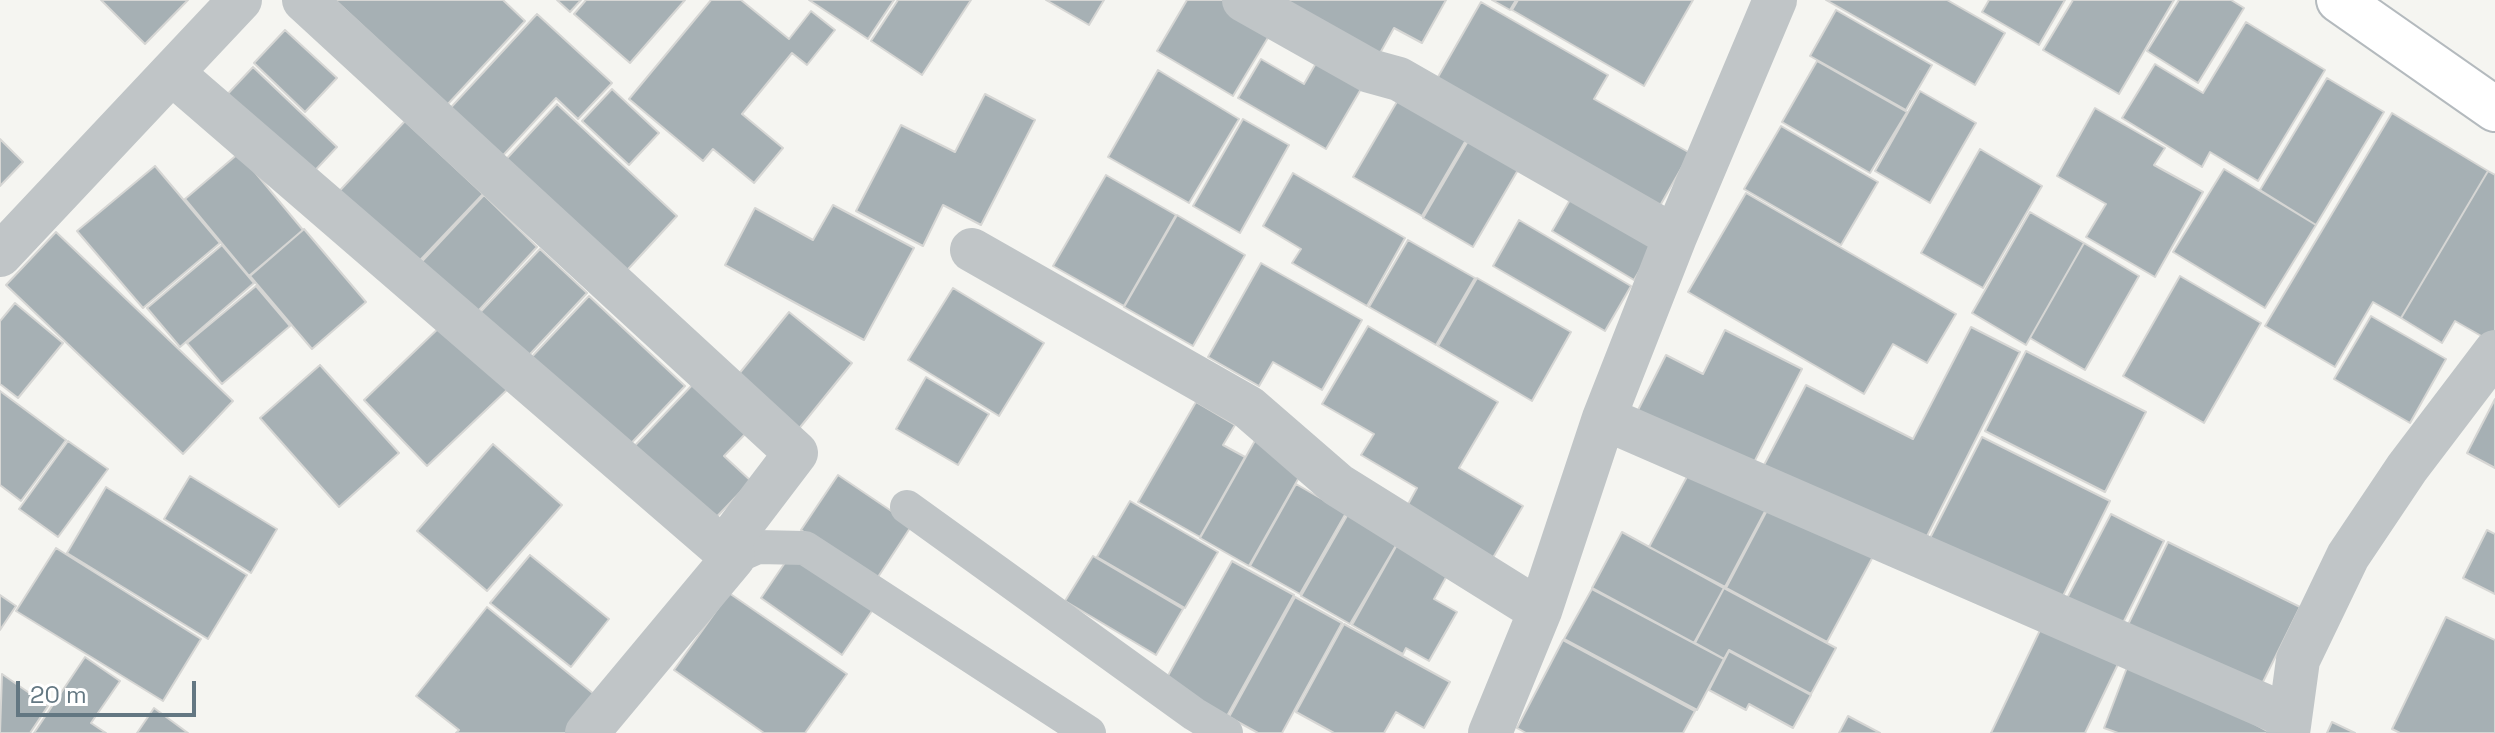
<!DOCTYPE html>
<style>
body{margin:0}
#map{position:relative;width:2495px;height:733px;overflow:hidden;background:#f5f5f1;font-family:"Space Grotesk",sans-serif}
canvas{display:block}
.scale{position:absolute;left:16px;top:681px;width:180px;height:36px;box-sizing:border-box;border:4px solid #637782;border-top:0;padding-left:10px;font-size:24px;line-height:28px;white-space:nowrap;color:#637782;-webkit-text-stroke:6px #fff;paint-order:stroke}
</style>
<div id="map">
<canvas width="2495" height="733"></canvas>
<div class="scale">20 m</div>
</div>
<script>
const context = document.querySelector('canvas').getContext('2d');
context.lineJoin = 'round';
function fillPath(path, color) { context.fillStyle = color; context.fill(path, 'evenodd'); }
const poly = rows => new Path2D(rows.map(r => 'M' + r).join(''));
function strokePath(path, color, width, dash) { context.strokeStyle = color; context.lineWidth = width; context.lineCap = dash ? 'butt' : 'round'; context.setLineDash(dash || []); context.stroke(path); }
const building = poly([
 [101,0,188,0,145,44,101,0],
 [335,0,503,0,525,21,447,105,335,0],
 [557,0,581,0,570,12,557,0],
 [586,0,685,0,630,63,574,14,586,0],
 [711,0,741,0,789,39,811,11,835,30,807,65,792,53,742,114,783,148,754,183,713,149,703,161,629,99,711,0],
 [809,0,894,0,868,39,809,0],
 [898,0,971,0,922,75,871,41,898,0],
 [1046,0,1104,0,1089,25,1046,0],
 [1187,0,1231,0,1275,26,1233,96,1157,51,1187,0],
 [1259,0,1446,0,1422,43,1394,28,1374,64,1259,0],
 [1492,0,1516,0,1510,10,1492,0],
 [1518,0,1693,0,1644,86,1512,10,1518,0],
 [1826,0,1947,0,2005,33,1975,85,1826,0],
 [1989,0,2065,0,2039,45,1982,12,1989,0],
 [2073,0,2174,0,2119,94,2043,50,2073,0],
 [2179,0,2231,0,2244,8,2198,83,2147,51,2179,0],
 [1481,2,1608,75,1594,99,1690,153,1653,218,1430,91,1481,2],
 [1836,10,1932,65,1906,110,1810,56,1836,10],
 [537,14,612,83,578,119,556,98,496,163,444,115,537,14],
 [2246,22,2325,70,2258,181,2210,152,2202,167,2122,118,2155,64,2203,93,2246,22],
 [285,30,337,78,305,112,254,63,285,30],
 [1323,51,1368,77,1326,149,1238,98,1261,59,1304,84,1323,51],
 [1817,61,1907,112,1870,173,1782,122,1817,61],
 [253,67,337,147,306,180,222,100,253,67],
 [1158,70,1239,119,1189,203,1108,157,1158,70],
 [2327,78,2384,112,2316,225,2260,190,2327,78],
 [1405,88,1473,128,1422,216,1353,177,1405,88],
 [612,89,659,133,629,165,582,121,612,89],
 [1920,91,1976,123,1930,203,1875,171,1920,91],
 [985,94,1035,120,981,225,943,205,923,246,856,211,901,125,955,152,985,94],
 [557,104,677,216,618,280,498,168,557,104],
 [2095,108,2165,148,2154,165,2203,192,2155,277,2086,237,2106,204,2057,176,2095,108],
 [2392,113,2488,171,2401,318,2373,302,2335,367,2265,326,2392,113],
 [1243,119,1289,145,1240,233,1193,206,1243,119],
 [405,121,483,194,408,273,331,200,405,121],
 [1781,126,1878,182,1841,245,1744,189,1781,126],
 [1475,129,1525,158,1473,247,1423,218,1475,129],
 [0,139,23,162,0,186,0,139],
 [1980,149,2042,186,1983,288,1921,253,1980,149],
 [239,153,303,230,249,276,185,199,239,153],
 [155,166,220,243,143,308,77,231,155,166],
 [2224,169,2316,225,2265,308,2173,252,2224,169],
 [2488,171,2495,175,2495,332,2490,341,2455,321,2442,343,2401,318,2488,171],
 [1293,173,1405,238,1367,306,1292,263,1301,249,1263,226,1293,173],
 [1106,175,1176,215,1124,306,1053,266,1106,175],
 [1578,186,1661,234,1634,280,1552,231,1578,186],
 [1746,193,1956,314,1927,363,1893,344,1864,394,1688,292,1746,193],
 [484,195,537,247,469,321,414,270,484,195],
 [833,205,914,248,864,340,725,265,755,208,813,240,833,205],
 [2030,212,2084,243,2026,345,1972,313,2030,212],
 [1177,215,1245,255,1193,346,1124,307,1177,215],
 [1519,220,1631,286,1605,331,1493,266,1519,220],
 [304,229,366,302,312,349,250,276,304,229],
 [56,232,233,401,183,454,6,285,56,232],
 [1408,240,1475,278,1436,345,1369,307,1408,240],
 [2084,243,2139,276,2085,370,2030,338,2084,243],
 [222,245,254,283,180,347,147,308,222,245],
 [540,249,587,293,519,366,472,321,540,249],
 [1261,263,1362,320,1322,390,1273,362,1259,386,1208,357,1261,263],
 [2180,276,2261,323,2204,423,2123,376,2180,276],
 [1477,278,1571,332,1532,401,1438,346,1477,278],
 [256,286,290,326,222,384,187,343,256,286],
 [953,288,1044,343,999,416,908,360,953,288],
 [589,296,685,386,623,452,527,362,589,296],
 [15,303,63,343,18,398,0,384,0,321,15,303],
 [789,312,852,363,793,436,730,385,789,312],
 [2371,316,2446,359,2410,423,2334,379,2371,316],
 [445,322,508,389,427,466,364,400,445,322],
 [1368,326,1498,402,1459,468,1523,506,1487,568,1401,517,1417,488,1361,455,1374,434,1322,404,1368,326],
 [1971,327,2020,352,1921,548,1763,467,1806,385,1913,439,1971,327],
 [1725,330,1802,369,1748,474,1635,416,1666,355,1703,374,1725,330],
 [2026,351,2146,412,2105,492,1985,431,2026,351],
 [320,365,399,453,339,507,260,418,320,365],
 [926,377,989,414,958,465,896,429,926,377],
 [696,381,748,431,724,456,751,481,704,530,626,455,696,381],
 [0,391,66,440,21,501,0,485,0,391],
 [2495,399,2495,468,2467,453,2495,399],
 [1196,402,1235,425,1223,445,1245,457,1200,537,1138,502,1196,402],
 [1257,437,1306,465,1249,566,1200,538,1257,437],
 [1982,437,2110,501,2058,606,1928,542,1982,437],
 [68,441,108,469,58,537,19,509,68,441],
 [493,444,562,505,487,591,417,531,493,444],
 [1695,462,1770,502,1725,587,1649,547,1695,462],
 [838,475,912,525,876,580,801,530,838,475],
 [190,476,277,529,251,573,164,519,190,476],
 [1296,484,1346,513,1300,594,1250,566,1296,484],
 [106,487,247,575,208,639,67,553,106,487],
 [1774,497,1876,551,1827,642,1726,588,1774,497],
 [1130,501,1218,552,1185,608,1097,557,1130,501],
 [1348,514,1398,542,1350,624,1301,596,1348,514],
 [2111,514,2164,541,2118,633,2063,606,2111,514],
 [2487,530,2495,534,2495,594,2463,578,2487,530],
 [1622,532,1724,588,1694,643,1592,588,1622,532],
 [2168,542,2300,607,2254,700,2123,635,2168,542],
 [1398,543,1449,572,1434,599,1457,612,1429,661,1406,648,1403,654,1352,625,1398,543],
 [56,548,201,639,163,701,16,611,56,548],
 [793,551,874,608,842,655,761,598,793,551],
 [530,555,609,619,571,667,490,603,530,555],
 [1093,556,1183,609,1156,655,1065,601,1093,556],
 [1232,561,1294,595,1227,716,1165,681,1232,561],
 [1724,588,1836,648,1811,694,1729,650,1724,659,1695,643,1724,588],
 [1592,589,1724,659,1697,710,1564,639,1592,589],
 [729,593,847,674,805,733,764,733,674,670,729,593],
 [0,595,16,606,0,630,0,595],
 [1295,597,1342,623,1282,733,1258,733,1229,717,1295,597],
 [487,607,600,699,573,733,456,733,459,730,416,696,487,607],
 [2446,617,2495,640,2495,733,2400,733,2392,729,2446,617],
 [1344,624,1450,682,1424,728,1396,712,1384,733,1334,733,1296,712,1344,624],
 [2043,624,2120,660,2085,733,1991,733,2043,624],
 [1563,640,1695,711,1683,733,1526,733,1517,728,1563,640],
 [1729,651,1811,695,1793,728,1749,704,1746,710,1709,690,1729,651],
 [85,657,120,681,91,723,106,733,34,733,85,657],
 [2131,657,2271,733,2118,733,2104,728,2131,657],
 [2,674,48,706,30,733,0,733,2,674],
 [154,708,188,733,137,733,154,708],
 [1848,716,1880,733,1839,733,1848,716],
 [2332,722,2355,733,2327,733,2332,722]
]);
fillPath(building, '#a6b0b4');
strokePath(building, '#d6d6d4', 2);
const secondary = poly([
 [2339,0,2495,109]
]);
strokePath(secondary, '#b4babe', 48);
strokePath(poly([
 [907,507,1194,714,1226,733],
 [733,558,758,547,805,548,1089,733]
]), '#c0c5c7', 34);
strokePath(poly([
 [304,0,796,453,723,549,733,558,587,733],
 [1244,0,1370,71,1399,79,1675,237],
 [172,73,723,549],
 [972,250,1248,407,1338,485,1540,611],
 [0,255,240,0],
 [1604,418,2290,717],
 [1490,733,1540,611,1604,418,1675,237,1775,0],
 [2288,733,2298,660,2348,556,2407,468,2495,352]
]), '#c0c5c7', 44);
strokePath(secondary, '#fff', 44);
</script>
